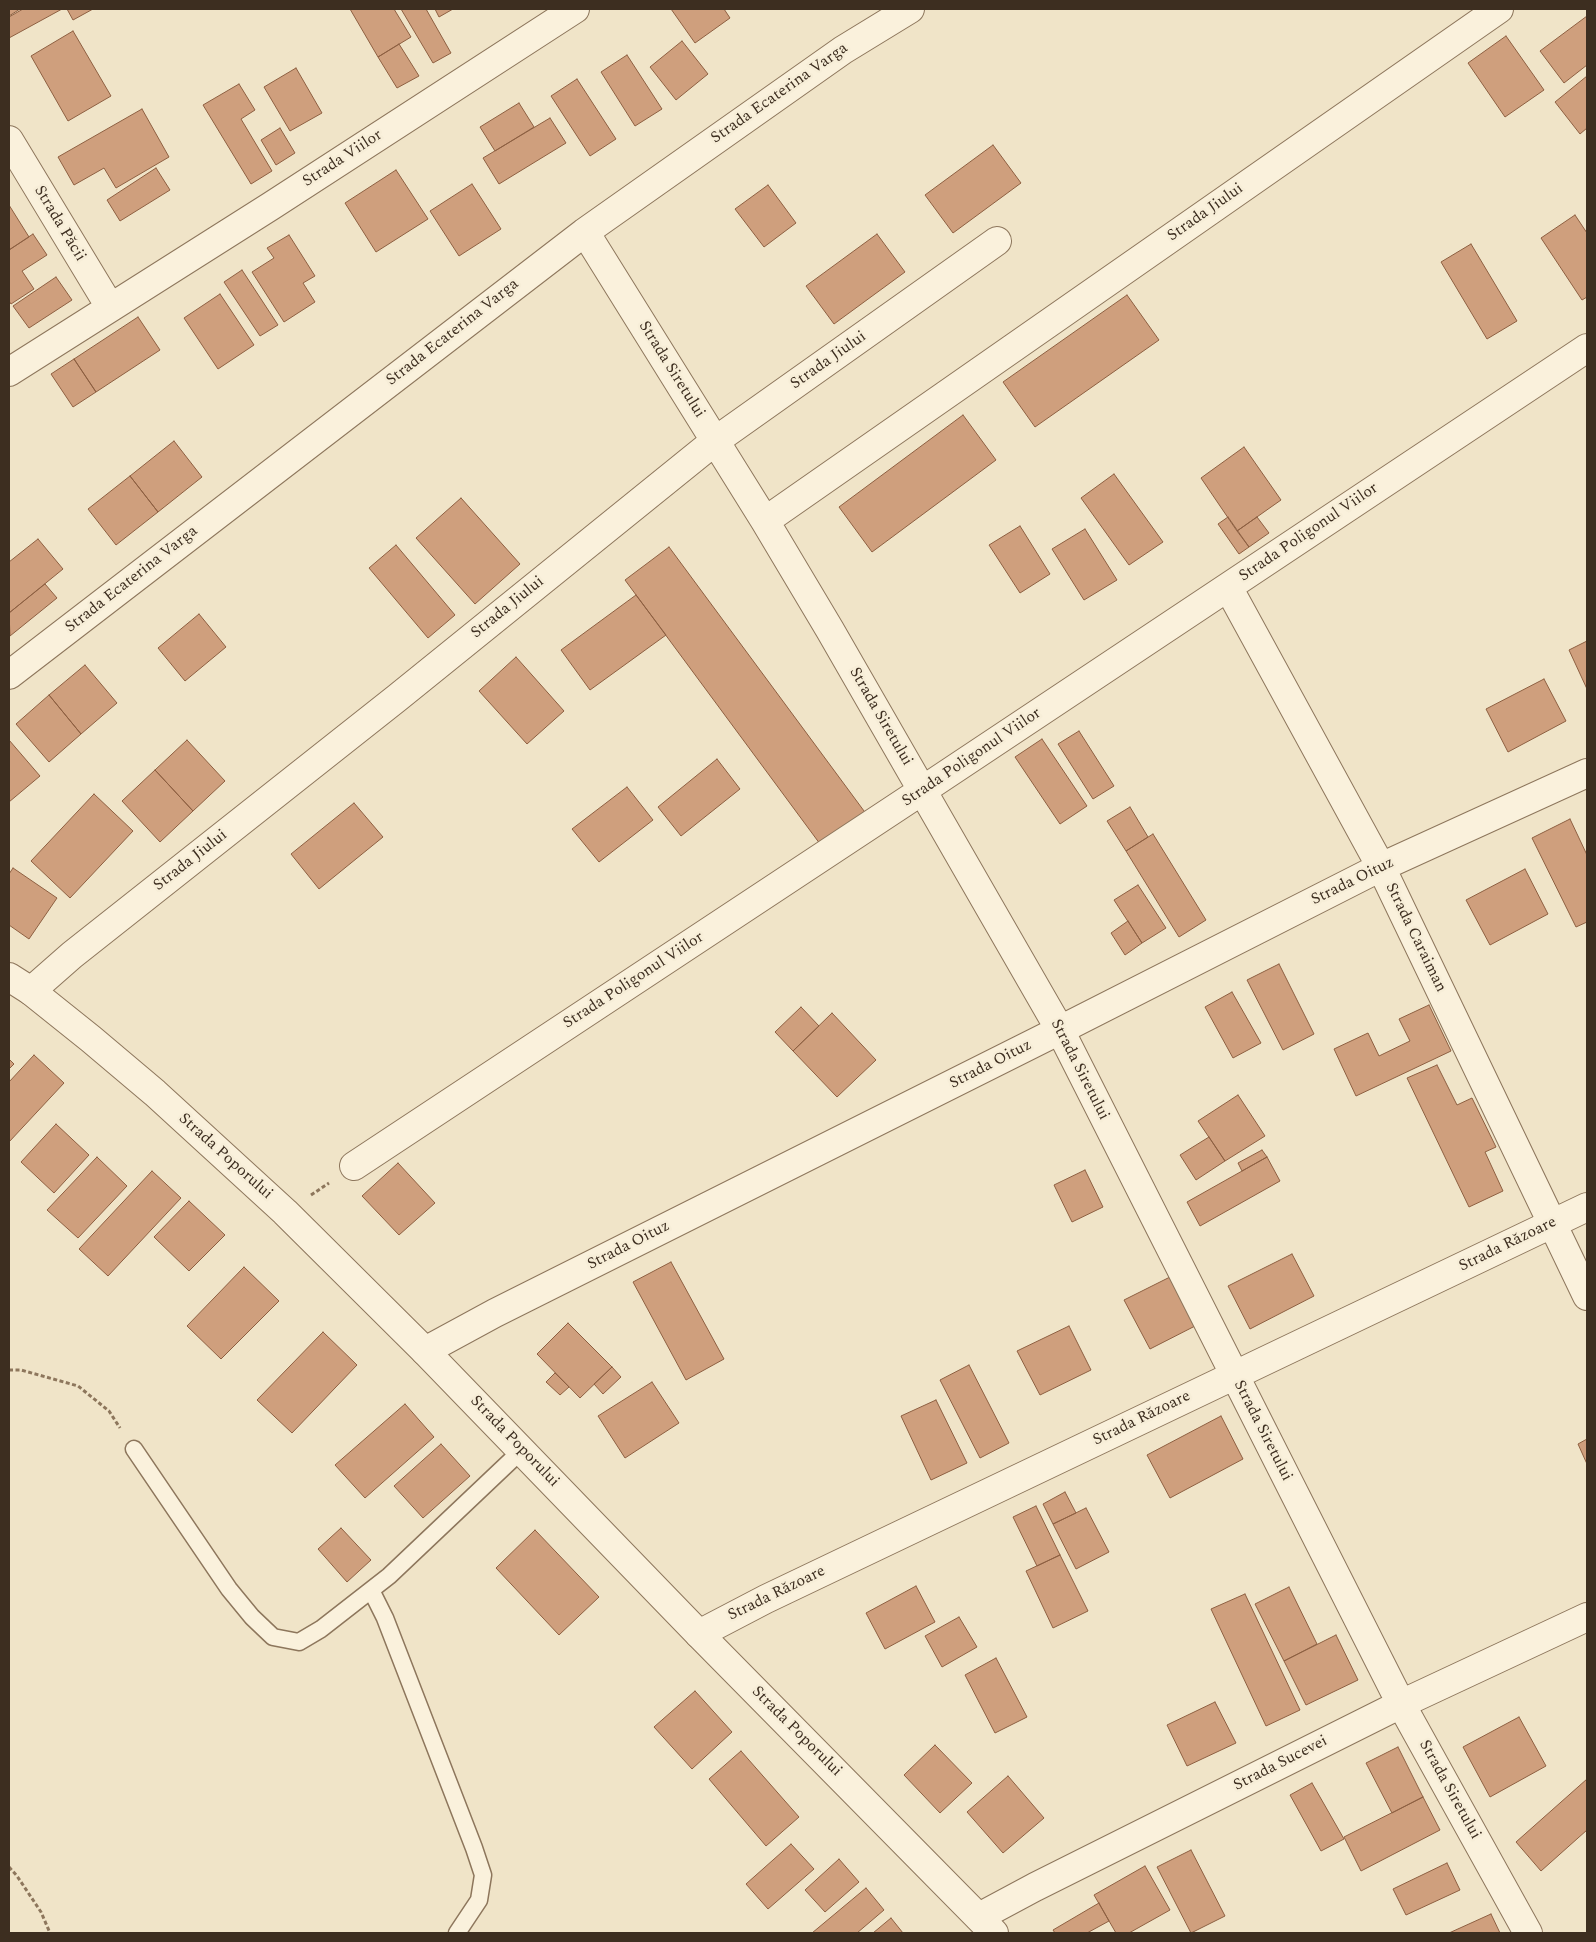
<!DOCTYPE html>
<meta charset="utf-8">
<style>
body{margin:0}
#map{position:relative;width:1596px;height:1942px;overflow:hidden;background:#f0e4c8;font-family:Spectral,serif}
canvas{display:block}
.frame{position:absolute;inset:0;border:10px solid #3d2e20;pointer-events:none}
</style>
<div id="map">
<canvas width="1596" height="1942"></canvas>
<div class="frame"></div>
</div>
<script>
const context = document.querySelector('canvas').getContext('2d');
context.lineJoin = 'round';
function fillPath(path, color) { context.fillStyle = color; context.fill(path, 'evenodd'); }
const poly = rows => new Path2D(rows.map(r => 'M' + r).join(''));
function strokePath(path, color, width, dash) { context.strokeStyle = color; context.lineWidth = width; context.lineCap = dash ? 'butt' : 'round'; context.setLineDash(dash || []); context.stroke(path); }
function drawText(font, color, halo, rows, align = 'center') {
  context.font = font + ' Spectral,serif'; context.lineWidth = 5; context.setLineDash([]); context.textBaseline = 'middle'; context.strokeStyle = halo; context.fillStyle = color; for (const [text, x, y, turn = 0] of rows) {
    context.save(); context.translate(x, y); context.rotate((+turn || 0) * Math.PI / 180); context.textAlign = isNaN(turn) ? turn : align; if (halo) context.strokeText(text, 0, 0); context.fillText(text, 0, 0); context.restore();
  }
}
const building = poly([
 [9,9,20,9,9,16,9,9],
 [23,9,62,9,9,38,9,17,23,9],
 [67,9,93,9,73,20,67,9],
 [350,9,394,9,411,37,378,57,350,9],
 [401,9,426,9,451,53,433,63,401,9],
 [435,9,453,9,439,17,435,9],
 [671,9,724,9,730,18,695,43,671,9],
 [1587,16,1587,65,1564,83,1540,51,1587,16],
 [73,31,111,96,68,121,31,56,73,31],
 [1506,36,1544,90,1505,117,1468,63,1506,36],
 [682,41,708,74,676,100,650,67,682,41],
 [399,44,419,76,397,88,378,57,399,44],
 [627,55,662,109,635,126,601,72,627,55],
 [296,68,322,113,290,131,264,87,296,68],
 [1587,76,1587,128,1580,134,1555,102,1587,76],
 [577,79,616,139,590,156,551,96,577,79],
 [239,84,255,110,241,119,272,171,251,184,203,105,239,84],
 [519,103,534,127,495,151,480,127,519,103],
 [142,109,169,157,116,188,104,168,74,185,58,157,142,109],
 [550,118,566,143,499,184,483,158,550,118],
 [280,128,295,153,276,165,261,140,280,128],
 [993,145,1021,183,953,233,925,195,993,145],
 [156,168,170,190,120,221,107,200,156,168],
 [396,170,428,219,376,252,345,203,396,170],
 [472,184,501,229,459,256,430,211,472,184],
 [768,185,796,223,764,247,735,209,768,185],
 [9,205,29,237,9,250,9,205],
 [1575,215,1587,233,1587,297,1582,300,1541,238,1575,215],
 [33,234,47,255,22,271,34,289,11,304,9,301,9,250,33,234],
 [877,234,905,272,834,324,806,286,877,234],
 [289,235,315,276,303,283,315,302,284,322,252,272,274,258,267,248,289,235],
 [1471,244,1517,321,1487,339,1441,262,1471,244],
 [242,270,278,325,260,336,224,282,242,270],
 [56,277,72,300,29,328,13,306,56,277],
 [220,294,254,345,218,369,184,318,220,294],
 [1127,295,1159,340,1035,427,1003,382,1127,295],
 [138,317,160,350,96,392,74,359,138,317],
 [74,359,96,392,73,407,51,374,74,359],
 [963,415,996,460,872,552,839,507,963,415],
 [174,441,202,477,158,512,130,476,174,441],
 [1244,447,1281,500,1237,531,1201,478,1244,447],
 [1114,474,1163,542,1129,565,1081,498,1114,474],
 [130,476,158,512,116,545,88,509,130,476],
 [461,498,520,564,475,604,416,538,461,498],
 [1228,517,1249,547,1239,554,1218,524,1228,517],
 [1257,517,1269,533,1249,547,1237,531,1257,517],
 [1020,526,1050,574,1020,593,989,545,1020,526],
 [1085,529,1117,580,1084,600,1052,549,1085,529],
 [38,539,63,569,9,613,9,562,38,539],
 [396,545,455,615,428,638,369,568,396,545],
 [669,547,867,815,823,848,625,580,669,547],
 [45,584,57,598,10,636,9,613,45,584],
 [636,595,666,635,590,690,561,650,636,595],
 [199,614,226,647,185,681,158,648,199,614],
 [1587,641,1587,689,1569,650,1587,641],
 [516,657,564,711,527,744,479,691,516,657],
 [85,665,117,703,81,734,49,695,85,665],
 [1544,679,1566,721,1508,752,1486,709,1544,679],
 [49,695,81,734,49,762,16,724,49,695],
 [1079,731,1114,786,1093,799,1058,744,1079,731],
 [1042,739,1087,806,1060,824,1015,757,1042,739],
 [9,740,40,776,9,802,9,740],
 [187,740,225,781,193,811,155,770,187,740],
 [717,759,740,789,681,836,658,807,717,759],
 [155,770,193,811,160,842,122,801,155,770],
 [627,787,653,820,599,862,572,829,627,787],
 [94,794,133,831,70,898,31,861,94,794],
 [354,803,383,837,319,889,291,854,354,803],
 [1130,807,1148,837,1126,851,1107,821,1130,807],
 [1570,819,1587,855,1587,922,1576,927,1532,838,1570,819],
 [1153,834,1206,920,1179,937,1126,851,1153,834],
 [13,868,57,898,29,939,9,925,9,874,13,868],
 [1525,869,1548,914,1490,945,1466,900,1525,869],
 [1138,885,1166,928,1142,943,1114,900,1138,885],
 [1128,921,1142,943,1125,955,1111,933,1128,921],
 [1279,964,1314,1034,1283,1050,1247,980,1279,964],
 [1232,992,1261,1043,1233,1058,1205,1007,1232,992],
 [1429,1005,1451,1051,1356,1096,1334,1049,1368,1033,1379,1056,1410,1041,1399,1019,1429,1005],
 [801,1007,819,1026,793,1051,775,1032,801,1007],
 [832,1013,876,1060,837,1097,793,1051,832,1013],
 [34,1055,64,1083,9,1142,9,1082,34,1055],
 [9,1059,14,1064,9,1069,9,1059],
 [1437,1065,1457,1105,1472,1098,1496,1147,1485,1152,1503,1191,1469,1207,1407,1078,1437,1065],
 [1238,1095,1265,1136,1225,1161,1198,1121,1238,1095],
 [56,1124,89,1155,54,1193,21,1162,56,1124],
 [1209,1137,1225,1161,1196,1180,1180,1155,1209,1137],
 [1262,1150,1267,1157,1242,1171,1238,1163,1262,1150],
 [97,1157,127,1186,78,1238,47,1210,97,1157],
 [1267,1157,1280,1181,1200,1226,1187,1202,1267,1157],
 [398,1163,435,1203,399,1235,362,1196,398,1163],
 [1085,1170,1103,1207,1072,1222,1054,1185,1085,1170],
 [152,1171,181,1198,108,1276,79,1249,152,1171],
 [189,1201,225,1235,189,1271,154,1237,189,1201],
 [1292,1254,1314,1296,1250,1329,1228,1286,1292,1254],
 [671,1262,724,1359,686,1380,633,1282,671,1262],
 [244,1267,279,1301,221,1359,187,1326,244,1267],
 [1172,1276,1197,1325,1150,1349,1124,1300,1172,1276],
 [568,1323,612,1367,580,1398,537,1354,568,1323],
 [1069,1326,1091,1370,1040,1395,1017,1351,1069,1326],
 [323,1332,357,1365,292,1433,257,1400,323,1332],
 [969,1365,1009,1443,980,1458,940,1380,969,1365],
 [612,1367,621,1377,603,1394,594,1384,612,1367],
 [555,1373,569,1387,560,1395,546,1382,555,1373],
 [652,1382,679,1423,625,1458,598,1416,652,1382],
 [936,1400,967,1463,931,1480,901,1416,936,1400],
 [405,1404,434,1437,365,1498,335,1465,405,1404],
 [1221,1416,1243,1459,1170,1498,1147,1455,1221,1416],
 [1587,1439,1587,1464,1578,1444,1587,1439],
 [441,1444,470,1476,423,1518,394,1486,441,1444],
 [1065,1492,1076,1513,1053,1524,1043,1504,1065,1492],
 [1036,1506,1060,1555,1037,1566,1013,1517,1036,1506],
 [1086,1508,1109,1552,1076,1569,1053,1524,1086,1508],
 [341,1528,371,1560,347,1582,318,1549,341,1528],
 [535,1530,599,1597,559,1635,496,1568,535,1530],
 [1060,1555,1088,1611,1053,1628,1026,1571,1060,1555],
 [916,1586,935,1622,885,1649,866,1613,916,1586],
 [1289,1587,1317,1644,1284,1661,1255,1604,1289,1587],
 [1245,1594,1300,1710,1266,1726,1211,1609,1245,1594],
 [959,1617,977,1647,942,1667,925,1636,959,1617],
 [1336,1635,1358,1680,1306,1705,1284,1661,1336,1635],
 [996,1658,1027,1717,995,1733,965,1675,996,1658],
 [695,1691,732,1732,692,1769,654,1727,695,1691],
 [1215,1702,1236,1743,1187,1766,1167,1725,1215,1702],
 [1519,1717,1546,1766,1490,1797,1463,1747,1519,1717],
 [935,1745,972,1783,940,1813,904,1775,935,1745],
 [1398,1747,1423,1797,1392,1813,1366,1763,1398,1747],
 [741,1751,799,1817,766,1846,709,1779,741,1751],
 [1008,1776,1044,1818,1003,1853,967,1812,1008,1776],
 [1587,1779,1587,1830,1541,1871,1516,1842,1587,1779],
 [1312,1783,1344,1839,1321,1851,1290,1795,1312,1783],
 [1423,1797,1440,1830,1361,1871,1344,1837,1423,1797],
 [791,1844,814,1869,768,1909,746,1884,791,1844],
 [1191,1850,1225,1916,1191,1933,1157,1867,1191,1850],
 [839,1859,859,1882,825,1912,805,1890,839,1859],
 [1447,1863,1460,1890,1406,1915,1393,1889,1447,1863],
 [1145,1866,1170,1910,1129,1933,1116,1933,1094,1895,1145,1866],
 [866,1888,884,1910,857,1933,812,1933,866,1888],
 [1099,1903,1109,1921,1087,1933,1055,1933,1053,1930,1099,1903],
 [1491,1914,1500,1933,1449,1933,1491,1914],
 [891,1918,903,1933,873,1933,891,1918]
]);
fillPath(building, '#cf9f7d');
strokePath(building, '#8d5f41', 1);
const service = poly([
 [134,1449,229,1589,252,1617,273,1637,299,1642,321,1629,389,1576,522,1450],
 [371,1590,385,1618,474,1848,483,1875,479,1900,457,1933]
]);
const minor = poly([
 [9,140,110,307],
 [585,232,765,521,830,630,1060,1030,1401,1704,1528,1933],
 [9,372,271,206,575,9],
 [765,521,1499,9],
 [1228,587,1381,867,1587,1296],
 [9,675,585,232,843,50,910,9],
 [31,991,72,955,397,698,715,441,997,241],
 [354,1166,923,790,1587,348],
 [425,1351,495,1313,1060,1030,1381,867,1587,773],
 [699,1634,766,1599,1587,1207],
 [979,1917,1035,1887,1401,1704,1587,1617]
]);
const tertiary = poly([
 [9,977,31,991,91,1039,155,1093,285,1212,425,1351,699,1634,994,1933]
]);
strokePath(service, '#8d765c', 19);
strokePath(minor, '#8d765c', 30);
strokePath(tertiary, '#8d765c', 30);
strokePath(poly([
 [311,1195,329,1183],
 [9,1370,21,1370,78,1386,109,1411,120,1428],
 [9,1867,17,1876,41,1912,50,1933]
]), '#8d765c', 3, [4, 2.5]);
strokePath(service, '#faf1dc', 16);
strokePath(minor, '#faf1dc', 28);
strokePath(tertiary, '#faf1dc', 28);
drawText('16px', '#3d2e20', '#f7eed8', [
 ["Strada Ecaterina Varga",780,94,-35],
 ["Strada Viilor",343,159,-33],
 ["Strada Jiului",1206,213,-35],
 ["Strada Păcii",59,224,59],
 ["Strada Ecaterina Varga",453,333,-38],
 ["Strada Jiului",829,361,-35],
 ["Strada Siretului",671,370,58],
 ["Strada Poligonul Viilor",1309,533,-34],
 ["Strada Ecaterina Varga",132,580,-38],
 ["Strada Jiului",508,608,-39],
 ["Strada Siretului",880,717,60],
 ["Strada Poligonul Viilor",972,758,-34],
 ["Strada Jiului",191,861,-38],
 ["Strada Oituz",1353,882,-26],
 ["Strada Caraiman",1415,938,64],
 ["Strada Poligonul Viilor",634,981,-33],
 ["Strada Oituz",991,1065,-27],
 ["Strada Siretului",1079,1070,63],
 ["Strada Poporului",225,1157,42],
 ["Strada Răzoare",1508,1245,-26],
 ["Strada Oituz",629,1246,-27],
 ["Strada Răzoare",1142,1419,-26],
 ["Strada Siretului",1262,1431,63],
 ["Strada Poporului",514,1442,46],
 ["Strada Răzoare",777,1594,-26],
 ["Strada Poporului",796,1732,45],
 ["Strada Sucevei",1281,1764,-27],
 ["Strada Siretului",1449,1790,61]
]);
</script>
